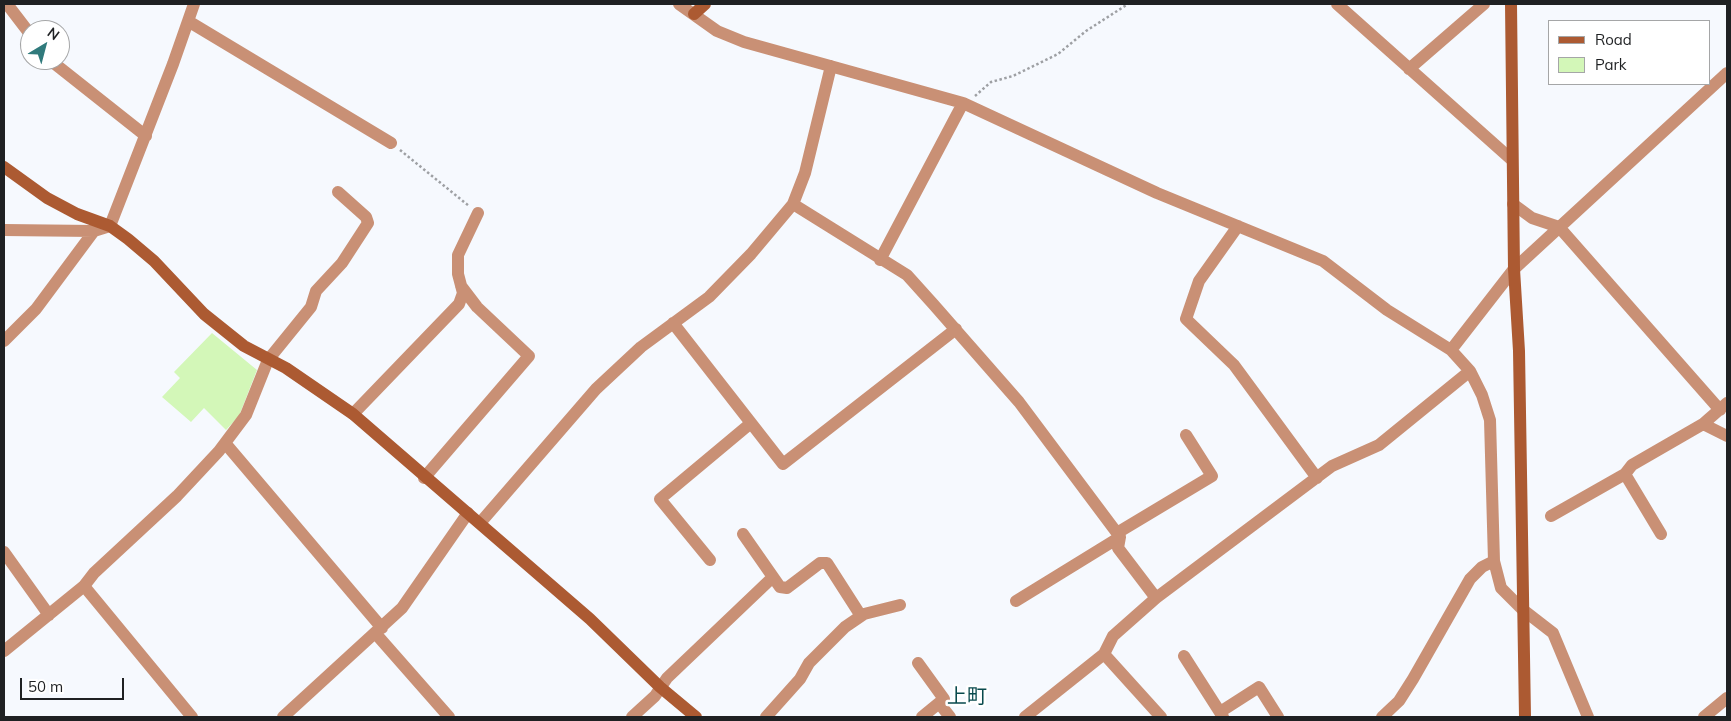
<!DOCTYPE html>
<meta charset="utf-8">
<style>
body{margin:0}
#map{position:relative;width:1731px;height:721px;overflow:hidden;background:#f6f9fe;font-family:Mulish,sans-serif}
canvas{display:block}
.frame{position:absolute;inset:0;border:5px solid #1f2123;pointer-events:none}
.legend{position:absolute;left:1548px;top:20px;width:162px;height:65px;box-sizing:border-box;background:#fff;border:1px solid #a5a6a7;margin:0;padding:6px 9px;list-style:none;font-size:15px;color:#1f2123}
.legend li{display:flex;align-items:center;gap:10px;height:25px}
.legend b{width:25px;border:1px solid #a5a6a7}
.north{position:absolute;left:20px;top:20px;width:50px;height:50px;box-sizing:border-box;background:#fff;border:1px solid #a5a6a7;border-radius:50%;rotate:37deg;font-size:14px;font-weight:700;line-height:20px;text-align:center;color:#1f2123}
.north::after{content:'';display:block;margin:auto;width:18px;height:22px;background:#307a7c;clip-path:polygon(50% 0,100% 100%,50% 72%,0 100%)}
.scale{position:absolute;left:20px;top:678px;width:104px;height:22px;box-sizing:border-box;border:2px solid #1f2123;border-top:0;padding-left:6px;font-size:15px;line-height:18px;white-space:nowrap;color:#1f2123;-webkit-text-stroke:4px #fff;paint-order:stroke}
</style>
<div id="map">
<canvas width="1731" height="721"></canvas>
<div class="frame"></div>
<ul class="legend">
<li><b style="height:6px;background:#ac5a32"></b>Road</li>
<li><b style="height:14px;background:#d3f7b8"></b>Park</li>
</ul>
<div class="north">N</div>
<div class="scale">50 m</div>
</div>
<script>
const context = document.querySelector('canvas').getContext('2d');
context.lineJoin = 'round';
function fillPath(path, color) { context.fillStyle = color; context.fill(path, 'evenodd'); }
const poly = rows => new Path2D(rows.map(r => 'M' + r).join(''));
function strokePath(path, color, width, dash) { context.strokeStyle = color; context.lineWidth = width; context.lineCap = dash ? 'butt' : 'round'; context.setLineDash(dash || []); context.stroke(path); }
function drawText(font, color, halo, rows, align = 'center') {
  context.font = font + ' Mulish,"Noto Sans JP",sans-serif'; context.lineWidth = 5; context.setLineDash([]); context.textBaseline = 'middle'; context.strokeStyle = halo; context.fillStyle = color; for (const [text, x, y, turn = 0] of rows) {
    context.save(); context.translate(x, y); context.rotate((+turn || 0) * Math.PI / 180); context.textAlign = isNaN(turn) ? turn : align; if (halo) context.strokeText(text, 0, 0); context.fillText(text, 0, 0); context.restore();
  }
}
fillPath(poly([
 [212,333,257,370,239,416,226,430,204,408,191,422,162,397,180,378,174,372]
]), '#d3f7b8');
strokePath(poly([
 [975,96,991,82,1013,76,1058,54,1086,31,1128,4],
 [400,150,469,206]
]), '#9ea0a4', 2.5, [2.5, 2.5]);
strokePath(poly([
 [7,4,30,34],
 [679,4,717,31,744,42,963,103,1157,193,1323,261,1387,310,1451,350,1470,371,1482,395,1490,420,1494,561,1501,588,1522,609,1553,633,1588,717],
 [1337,4,1512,160],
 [188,21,391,143],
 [50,60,146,136],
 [1409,69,1484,4],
 [793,204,907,275,934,305,1019,402,1120,537,1118,548,1156,598],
 [1513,204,1532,218,1559,227,1720,410],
 [1238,226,1199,281,1186,319,1234,365,1317,478],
 [4,230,94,231,110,226,173,64,194,4],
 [880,260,963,103],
 [673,323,783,464,956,329],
 [4,341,36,309,94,231],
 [1451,350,1514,269,1727,73],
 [353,414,459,304,463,293,458,274,458,255,478,213],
 [1703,424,1727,436],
 [225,443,382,628],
 [1625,474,1661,534],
 [424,478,529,356,477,307,461,286],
 [1551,516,1625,474,1632,465,1703,424,1727,403],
 [480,523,596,389,641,347,709,297,751,254,793,204,805,173,831,66],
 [1117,533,1212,476,1186,435],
 [743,534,780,587,787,588,820,563,827,563,861,616],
 [4,552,49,615],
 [710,560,660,499,751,423],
 [84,586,192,717],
 [1016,601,1120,537],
 [376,634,449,717],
 [4,651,84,586,94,573,177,496,219,451,246,415,268,360,311,307,316,291,342,263,368,223,366,217,338,192],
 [1104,654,1161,717],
 [1184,656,1223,717],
 [918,663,944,699,922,717],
 [939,703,950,717],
 [1220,712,1259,687,1278,717],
 [283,717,402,608,468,513],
 [632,717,655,696,667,678,773,577],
 [766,717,800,679,809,663,845,627,864,614,900,605],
 [1025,717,1104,654,1113,636,1156,598,1332,466,1379,445,1470,371],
 [1382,717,1399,701,1413,679,1470,579,1482,567,1494,561],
 [1704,717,1727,698]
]), '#c99075', 12);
strokePath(poly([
 [1511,4,1514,269,1519,351,1525,717],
 [694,14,705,4],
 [4,167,47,198,77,214,110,226,128,239,154,261,204,314,244,346,286,368,353,414,590,619,660,687,696,717]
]), '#ac5a32', 12);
drawText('20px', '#094a4d', '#fff', [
 ["上町",967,697]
]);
</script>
